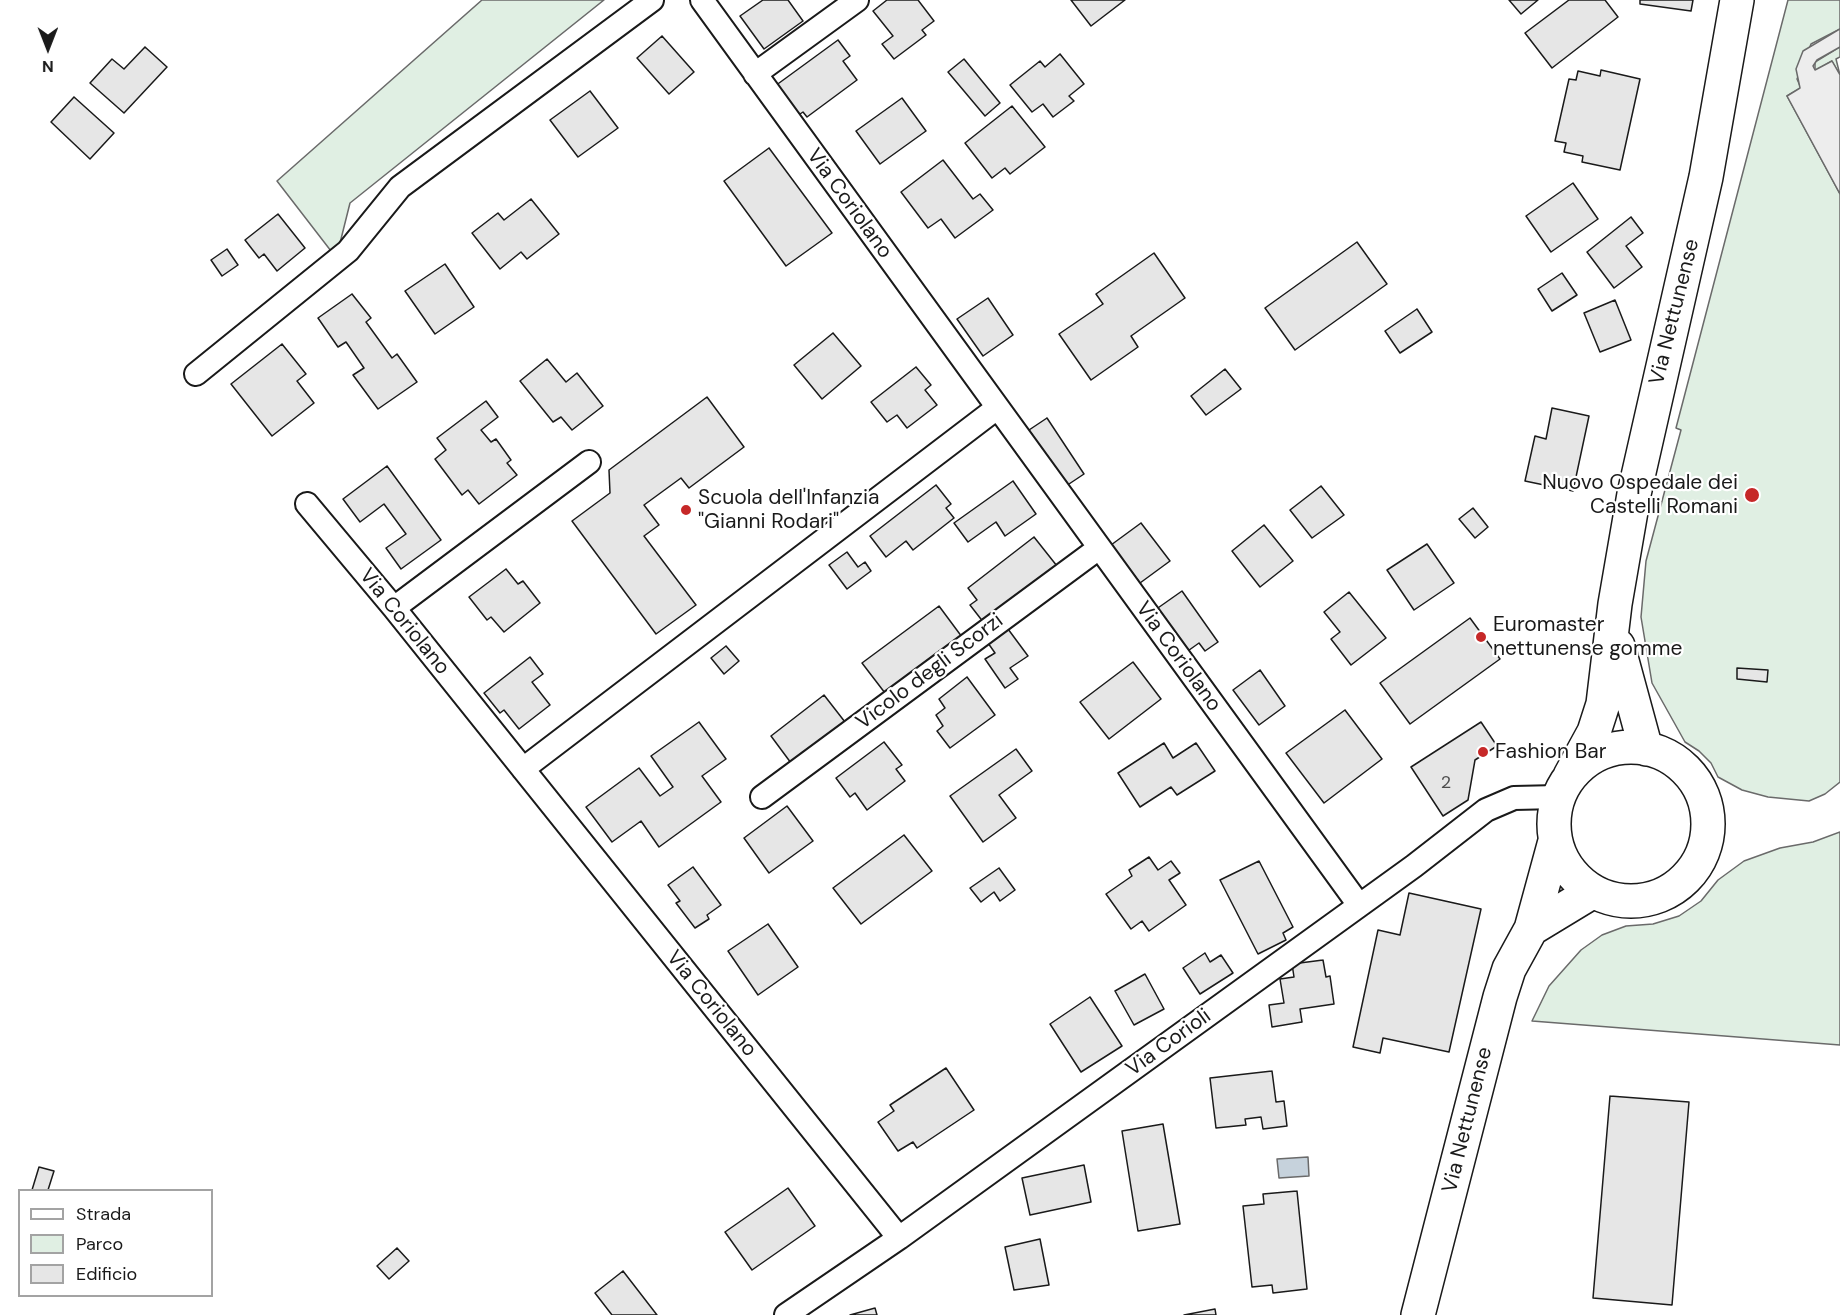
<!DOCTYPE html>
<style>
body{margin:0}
#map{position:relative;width:1840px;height:1315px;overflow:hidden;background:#fff;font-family:"DM Sans",sans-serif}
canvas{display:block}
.legend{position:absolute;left:18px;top:1189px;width:195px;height:108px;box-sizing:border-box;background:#fff;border:2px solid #a3a3a3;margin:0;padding:8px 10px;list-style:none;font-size:18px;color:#1a1a1a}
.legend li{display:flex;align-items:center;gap:12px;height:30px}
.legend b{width:30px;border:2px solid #a3a3a3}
.north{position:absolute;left:18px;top:18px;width:60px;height:60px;-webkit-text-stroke:4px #fff;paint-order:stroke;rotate:180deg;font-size:16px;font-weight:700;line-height:24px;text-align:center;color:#1a1a1a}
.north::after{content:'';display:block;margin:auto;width:21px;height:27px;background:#1a1a1a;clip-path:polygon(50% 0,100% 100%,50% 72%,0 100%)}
</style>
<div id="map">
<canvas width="1840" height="1315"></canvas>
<ul class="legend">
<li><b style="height:8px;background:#fff"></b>Strada</li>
<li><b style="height:16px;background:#e0efe3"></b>Parco</li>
<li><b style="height:16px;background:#e6e6e6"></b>Edificio</li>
</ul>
<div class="north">N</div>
</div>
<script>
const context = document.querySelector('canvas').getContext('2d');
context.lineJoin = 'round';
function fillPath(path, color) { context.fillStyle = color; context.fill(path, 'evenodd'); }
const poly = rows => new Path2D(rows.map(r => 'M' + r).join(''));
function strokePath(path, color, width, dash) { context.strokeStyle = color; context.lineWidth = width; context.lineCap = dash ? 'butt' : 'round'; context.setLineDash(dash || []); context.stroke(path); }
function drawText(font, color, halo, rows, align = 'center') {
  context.font = font + ' "DM Sans",sans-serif'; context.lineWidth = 4.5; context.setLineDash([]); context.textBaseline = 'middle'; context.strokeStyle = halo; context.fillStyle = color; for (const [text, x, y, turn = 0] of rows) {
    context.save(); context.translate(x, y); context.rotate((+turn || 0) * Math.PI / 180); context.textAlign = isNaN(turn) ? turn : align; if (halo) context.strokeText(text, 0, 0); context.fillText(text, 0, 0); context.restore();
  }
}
const green = poly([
 [482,0,604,0,350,203,340,243,331,251,277,181,482,0],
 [1788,0,1840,0,1840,29,1811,44,1797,79,1801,88,1787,96,1840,194,1840,782,1825,794,1809,801,1768,797,1742,790,1718,777,1711,763,1699,751,1685,742,1652,683,1641,617,1646,561,1681,430,1676,428,1788,0],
 [1840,47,1840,57,1836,59,1840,75,1832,61,1815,71,1815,62,1840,47],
 [1840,832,1840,1045,1532,1021,1549,986,1581,950,1602,935,1626,926,1653,924,1679,916,1701,901,1718,880,1744,861,1780,848,1813,842,1840,832]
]);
fillPath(green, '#e0efe3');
strokePath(green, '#6a6a6a', 1.5);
const parking = poly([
 [1840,29,1840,47,1817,60,1813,66,1815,70,1832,61,1840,75,1840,194,1787,96,1800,88,1796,69,1803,51,1840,29]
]);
fillPath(parking, '#ededed');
strokePath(parking, '#6a6a6a', 1.5);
const water = poly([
 [1308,1157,1309,1176,1279,1178,1277,1159,1308,1157]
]);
fillPath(water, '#c6d2dc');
strokePath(water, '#6a6a6a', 1.5);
const building = poly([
 [763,0,788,0,803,21,764,49,740,16,763,0],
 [887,0,918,0,934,21,922,30,926,35,894,59,882,44,893,36,873,11,887,0],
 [1071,0,1125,0,1091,26,1071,0],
 [1509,0,1538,0,1521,14,1509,0],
 [1569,0,1605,0,1618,17,1552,68,1525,33,1569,0],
 [1640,0,1693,0,1691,11,1640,4,1640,0],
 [662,36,694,72,669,94,637,58,662,36],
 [838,40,850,56,843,61,857,80,807,117,803,112,797,116,775,86,838,40],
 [145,47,167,67,124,113,90,83,112,59,124,69,145,47],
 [1060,54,1084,84,1069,96,1074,101,1053,117,1043,104,1032,112,1010,85,1040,61,1045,67,1060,54],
 [964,59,1000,103,985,116,948,72,964,59],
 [1601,70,1640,79,1620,170,1582,162,1583,156,1564,152,1566,143,1555,141,1569,79,1576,80,1578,71,1600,76,1601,70],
 [590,91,618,128,578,157,550,120,590,91],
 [74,97,114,133,90,159,51,122,74,97],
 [902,98,926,131,880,164,856,131,902,98],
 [1012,106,1045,147,1010,174,1005,168,992,178,965,143,1012,106],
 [769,148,832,233,786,266,724,181,769,148],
 [943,160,973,199,980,194,993,210,955,238,941,219,928,228,901,192,943,160],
 [1573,183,1598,219,1551,252,1526,216,1573,183],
 [531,199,559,234,527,259,521,252,500,269,472,233,498,213,504,220,531,199],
 [278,214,305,248,277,271,264,254,259,258,245,240,278,214],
 [1631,217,1643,233,1626,246,1642,267,1614,288,1587,252,1631,217],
 [1357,242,1387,284,1295,350,1265,308,1357,242],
 [227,249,238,265,222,276,211,260,227,249],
 [1154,253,1185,298,1131,336,1138,347,1091,380,1059,334,1103,304,1096,294,1154,253],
 [445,264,474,307,435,334,405,291,445,264],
 [1562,273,1577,295,1552,311,1538,289,1562,273],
 [352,294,371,318,366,322,392,358,397,354,417,382,378,409,353,375,364,368,346,342,338,347,318,318,352,294],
 [988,298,1013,335,983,356,957,319,988,298],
 [1615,300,1631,340,1600,352,1584,313,1615,300],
 [1417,309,1432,332,1400,353,1385,331,1417,309],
 [833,333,861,366,822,399,794,365,833,333],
 [282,344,306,374,297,381,314,403,272,436,231,384,282,344],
 [547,359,566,382,577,373,603,406,572,430,561,417,553,422,520,381,547,359],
 [916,367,931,385,925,390,937,405,907,428,897,415,887,422,871,402,916,367],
 [1225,369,1241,389,1206,415,1191,396,1225,369],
 [707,397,744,447,689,488,681,478,644,505,659,525,644,536,696,605,656,634,572,521,610,493,609,470,707,397],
 [486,401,498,417,481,430,491,442,496,439,511,460,507,463,517,475,479,504,468,490,462,495,435,459,446,450,437,438,486,401],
 [1552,408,1589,416,1573,491,1525,481,1535,436,1546,439,1552,408],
 [1047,418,1084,474,1066,486,1029,430,1047,418],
 [387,466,441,540,401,569,386,548,406,534,384,504,360,522,343,499,387,466],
 [1013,481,1036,514,1005,536,996,522,968,542,954,523,1013,481],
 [936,485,951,504,946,508,954,518,913,550,906,541,886,557,870,536,936,485],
 [1321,486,1344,515,1312,538,1290,510,1321,486],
 [1473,508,1488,527,1475,538,1459,519,1473,508],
 [1141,523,1170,561,1140,583,1111,545,1141,523],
 [1264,525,1293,561,1260,587,1232,551,1264,525],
 [1034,537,1057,566,984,623,970,605,977,600,968,588,1034,537],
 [1427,544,1454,583,1414,610,1387,570,1427,544],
 [847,552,858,567,865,562,871,571,847,589,829,565,847,552],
 [506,569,518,584,523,581,540,603,504,632,491,617,487,620,469,597,506,569],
 [1182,591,1218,642,1205,651,1199,643,1185,653,1155,610,1182,591],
 [1349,592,1386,638,1351,665,1331,639,1340,632,1324,612,1349,592],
 [939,606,962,637,885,693,862,663,939,606],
 [1470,618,1500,659,1410,724,1380,683,1470,618],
 [1008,629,1028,656,1010,668,1018,679,1005,688,985,659,995,653,988,643,1008,629],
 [726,646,739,661,724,674,711,658,726,646],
 [530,657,543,674,532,682,550,705,519,729,504,710,500,713,484,693,530,657],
 [1133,662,1161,699,1109,739,1080,702,1133,662],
 [1737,668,1768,670,1767,682,1737,679,1737,668],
 [1260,670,1285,706,1259,725,1233,690,1260,670],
 [967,677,995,715,950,748,937,731,943,726,936,715,945,708,939,699,967,677],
 [824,695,845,722,791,763,771,736,824,695],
 [1345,710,1382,759,1324,803,1286,753,1345,710],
 [699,722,726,759,702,776,721,802,659,847,641,821,612,842,586,807,639,768,660,796,673,787,651,756,699,722],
 [1481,722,1497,746,1475,760,1468,800,1443,816,1411,767,1481,722],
 [884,742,902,765,896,769,905,781,867,810,855,793,850,797,836,778,884,742],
 [1164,743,1173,758,1196,743,1215,771,1177,795,1171,787,1140,807,1118,773,1164,743],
 [1016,749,1032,771,999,795,1016,818,983,842,950,796,1016,749],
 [787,806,813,841,769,873,744,838,787,806],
 [904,835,932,871,861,924,833,888,904,835],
 [1149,857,1158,870,1171,861,1180,873,1169,880,1186,905,1149,931,1142,921,1131,929,1106,894,1132,876,1129,870,1149,857],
 [1259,861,1293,927,1283,933,1286,940,1258,954,1220,880,1259,861],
 [693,867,721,905,707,915,709,919,695,928,676,903,680,901,668,885,693,867],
 [999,868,1015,890,1000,901,994,892,981,902,970,888,999,868],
 [1409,893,1481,909,1449,1052,1383,1038,1380,1053,1353,1047,1378,930,1400,935,1409,893],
 [768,924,798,967,758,995,728,951,768,924],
 [1205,953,1210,962,1221,955,1233,973,1200,994,1183,968,1205,953],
 [1323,960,1326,977,1330,976,1334,1004,1300,1009,1302,1022,1272,1027,1269,1005,1284,1003,1280,979,1294,977,1292,964,1323,960],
 [1145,974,1164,1009,1134,1025,1115,991,1145,974],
 [1090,997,1122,1046,1081,1072,1050,1024,1090,997],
 [946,1068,974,1110,917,1148,913,1142,898,1151,878,1122,894,1111,890,1105,946,1068],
 [1272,1071,1276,1102,1284,1101,1287,1126,1263,1129,1261,1117,1245,1119,1246,1125,1216,1128,1210,1078,1272,1071],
 [1610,1096,1689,1102,1672,1305,1593,1298,1610,1096],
 [1163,1124,1180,1224,1138,1231,1122,1131,1163,1124],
 [1084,1165,1091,1202,1030,1215,1022,1178,1084,1165],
 [39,1167,54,1171,48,1190,32,1190,39,1167],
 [788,1188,815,1226,752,1270,725,1232,788,1188],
 [1297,1191,1307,1289,1273,1293,1272,1285,1252,1287,1243,1206,1264,1204,1263,1194,1297,1191],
 [1040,1239,1049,1285,1014,1290,1005,1247,1040,1239],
 [397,1248,409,1261,389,1279,377,1266,397,1248],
 [623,1271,657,1315,612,1315,595,1293,623,1271],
 [875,1308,877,1315,850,1315,875,1308],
 [1215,1309,1216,1315,1184,1315,1215,1309]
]);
fillPath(building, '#e6e6e6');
strokePath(building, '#1a1a1a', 1.5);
const minor = poly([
 [702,0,1359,905],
 [755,74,857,0],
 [196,374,348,251,400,187,652,0],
 [307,504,394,608,899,1238],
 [394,608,589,462],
 [523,769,997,408],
 [762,797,1099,548],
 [786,1315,899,1238,1414,866,1486,810,1514,798,1558,797]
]);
const primary = poly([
 [1618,646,1646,749],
 '1554 824a77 77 0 1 1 154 0a77 77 0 1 1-154 0Z',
 [1570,776,1594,732,1603,704,1615,604,1634,494,1706,177,1737,0],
 [1531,929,1592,892],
 [1418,1315,1500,997,1509,969,1531,929,1555,841]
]);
strokePath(minor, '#1a1a1a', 26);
strokePath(primary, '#1a1a1a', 36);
strokePath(minor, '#fff', 22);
strokePath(primary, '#fff', 33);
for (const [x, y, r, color] of [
 [1752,495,8,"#c62828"],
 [686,510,6,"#c62828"],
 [1481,637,6,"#c62828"],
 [1483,752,6,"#c62828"]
]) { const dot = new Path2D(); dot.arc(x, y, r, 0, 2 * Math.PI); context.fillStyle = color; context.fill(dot); strokePath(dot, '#fff', 2); }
drawText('18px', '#4d4d4d', null, [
 ["2",1446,783]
]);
drawText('21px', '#1a1a1a', '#fff', [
 ["Via Coriolano",849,204,54],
 ["Via Nettunense",1675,312,-76],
 ["Via Coriolano",404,622,51],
 ["Via Coriolano",1178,657,54],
 ["Vicolo degli Scorzi",930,672,-37],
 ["Via Coriolano",711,1004,51],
 ["Via Corioli",1169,1043,-36],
 ["Via Nettunense",1468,1120,-76]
]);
drawText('21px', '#1a1a1a', '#fff', [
 ["Nuovo Ospedale dei",1738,483,"right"],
 ["Castelli Romani",1738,507,"right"],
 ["Scuola dell'Infanzia",698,498],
 ["\"Gianni Rodari\"",698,522],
 ["Euromaster",1493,625],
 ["nettunense gomme",1493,649],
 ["Fashion Bar",1495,752]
], 'left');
</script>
